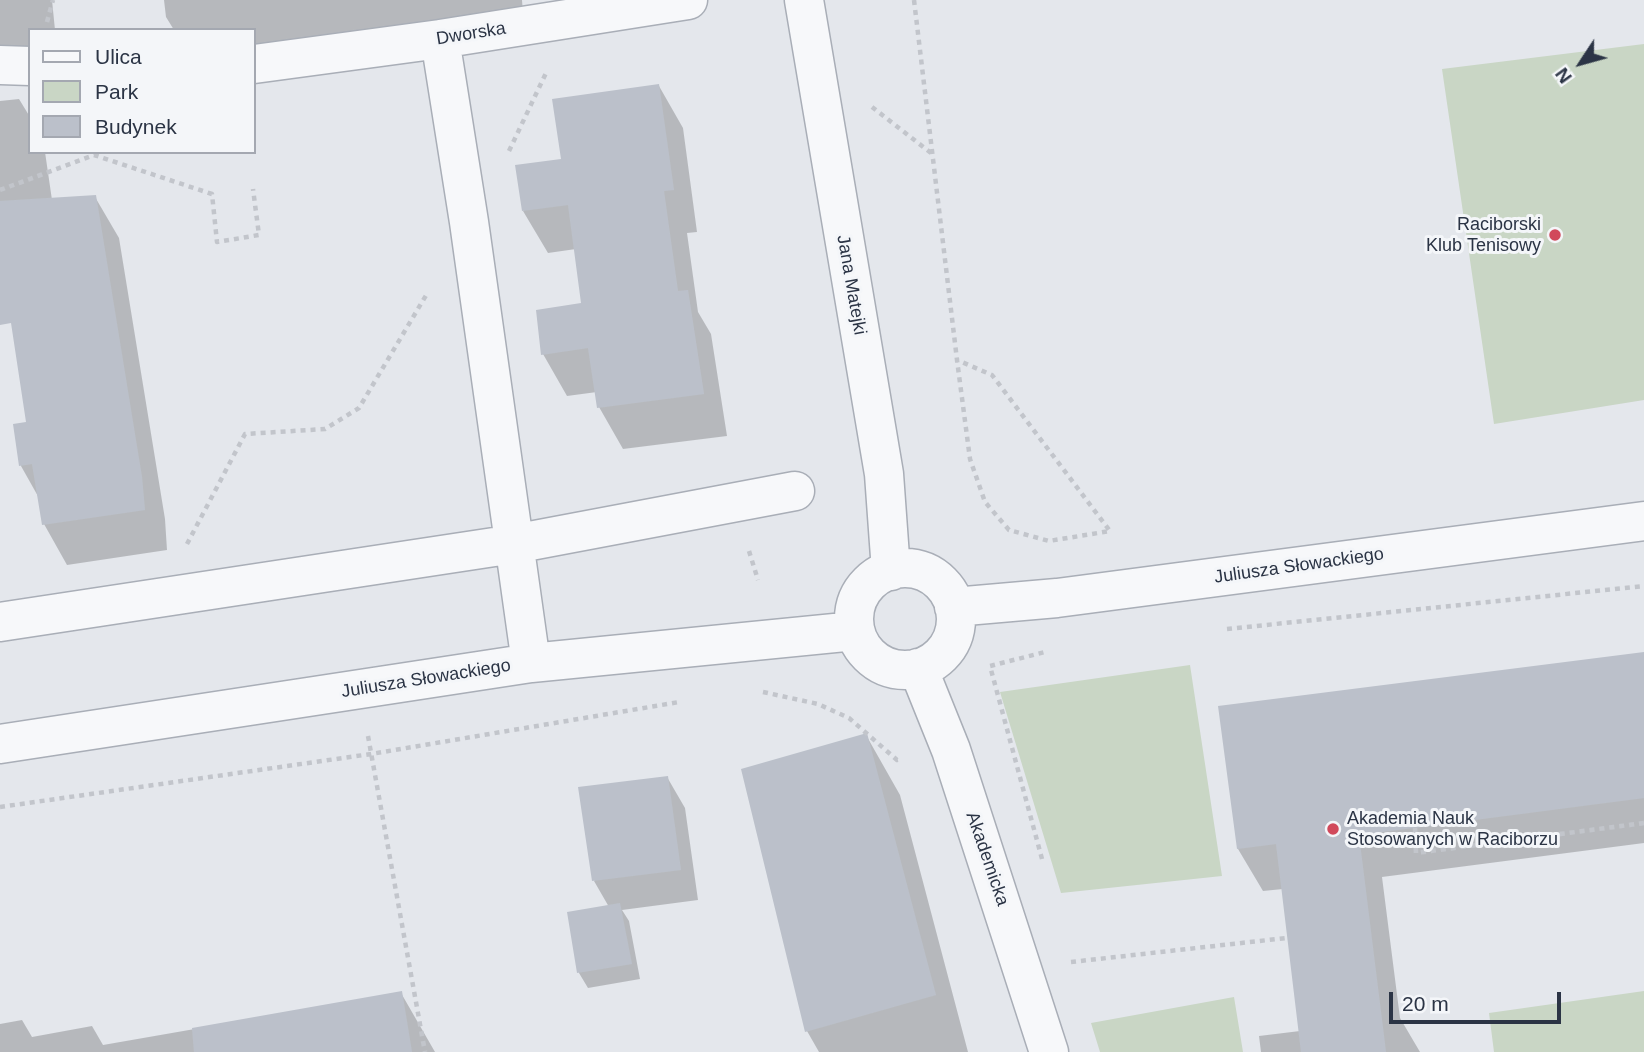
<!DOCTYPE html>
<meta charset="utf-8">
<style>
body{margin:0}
#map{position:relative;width:1644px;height:1052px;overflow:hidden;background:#e4e7ec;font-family:Helvetica,sans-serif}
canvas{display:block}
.legend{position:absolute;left:28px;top:28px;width:228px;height:126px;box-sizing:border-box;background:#f4f6f9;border:2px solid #a4a8b1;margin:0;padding:9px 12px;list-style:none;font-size:21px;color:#2b3445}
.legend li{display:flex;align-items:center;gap:14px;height:35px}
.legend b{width:35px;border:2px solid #a4a8b1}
.north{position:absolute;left:1546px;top:28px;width:70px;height:70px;-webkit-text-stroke:5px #f4f6f9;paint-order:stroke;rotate:234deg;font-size:19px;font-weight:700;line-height:28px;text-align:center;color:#2b3445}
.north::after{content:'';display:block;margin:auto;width:24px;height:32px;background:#2b3445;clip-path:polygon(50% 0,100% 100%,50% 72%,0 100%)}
.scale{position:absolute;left:1389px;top:992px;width:172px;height:32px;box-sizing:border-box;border:4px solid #2b3445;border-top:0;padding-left:9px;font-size:21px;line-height:24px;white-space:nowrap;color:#2b3445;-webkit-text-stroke:5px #f4f6f9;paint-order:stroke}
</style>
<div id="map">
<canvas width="1644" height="1052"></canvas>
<ul class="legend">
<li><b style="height:9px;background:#f7f8fa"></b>Ulica</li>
<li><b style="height:19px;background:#c9d6c5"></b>Park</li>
<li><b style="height:19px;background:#bbc0ca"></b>Budynek</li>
</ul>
<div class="north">N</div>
<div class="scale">20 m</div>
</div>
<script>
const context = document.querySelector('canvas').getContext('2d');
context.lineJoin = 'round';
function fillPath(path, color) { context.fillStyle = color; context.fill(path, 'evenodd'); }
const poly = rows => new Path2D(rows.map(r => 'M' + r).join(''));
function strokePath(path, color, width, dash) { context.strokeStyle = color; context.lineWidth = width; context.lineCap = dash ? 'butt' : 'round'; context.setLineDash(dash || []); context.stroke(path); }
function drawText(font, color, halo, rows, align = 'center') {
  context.font = font + ' Helvetica,sans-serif'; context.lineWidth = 6; context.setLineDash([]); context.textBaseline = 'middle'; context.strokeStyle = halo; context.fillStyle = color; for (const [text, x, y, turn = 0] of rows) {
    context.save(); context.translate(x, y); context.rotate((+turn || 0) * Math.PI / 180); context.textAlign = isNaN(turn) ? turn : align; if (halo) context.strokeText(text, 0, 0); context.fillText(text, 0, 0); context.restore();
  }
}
fillPath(poly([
 [1644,44,1644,400,1494,424,1442,69],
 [1190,665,1222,876,1061,893,1000,692],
 [1644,991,1644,1052,1494,1052,1489,1013],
 [1234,997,1243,1052,1100,1052,1091,1023]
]), '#c9d6c5');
fillPath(poly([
 [0,0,52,0,55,30,30,30,30,64,0,68],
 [164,0,522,0,523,13,254,51,254,30,174,30,166,17],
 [659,86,683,128,697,232,687,233,698,312,711,334,727,436,623,449,599,407,597,392,567,396,543,354,583,304,576,249,548,253,523,211,563,161],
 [19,99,30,117,30,152,45,152,52,200,95,197,119,238,165,519,167,550,67,565,44,524,39,498,21,466,28,423,0,249,0,101],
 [1644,653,1644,843,1382,877,1400,1018,1420,1052,1261,1052,1259,1036,1300,1031,1283,889,1263,891,1238,849,1220,707],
 [866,735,900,795,968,1052,819,1052,807,1031],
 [667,777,685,808,698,900,622,910,629,921,640,979,588,988,579,973,569,913,609,907,594,881],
 [401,993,435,1052,0,1052,0,1024,22,1020,32,1037,92,1026,103,1045]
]), '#0003');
fillPath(poly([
 [659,84,674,190,664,191,678,291,688,290,704,394,597,408,588,348,541,355,536,310,581,303,568,205,522,211,515,165,561,159,552,99],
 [96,195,142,477,145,510,42,525,32,464,19,466,13,424,26,422,11,323,0,325,0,201],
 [1644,652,1644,798,1359,835,1386,1052,1301,1052,1276,844,1237,849,1218,706],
 [867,733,936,995,805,1032,741,769],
 [668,776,681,870,592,881,578,787],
 [620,903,632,964,577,973,567,912],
 [402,991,412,1052,194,1052,192,1028]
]), '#bbc0ca');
const minor = poly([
 [804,0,884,474,891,571],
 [440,39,469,222,531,663],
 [254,64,440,39,688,0],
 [0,65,30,66],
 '854 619a51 51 0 1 1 102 0a51 51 0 1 1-102 0Z',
 [954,607,1057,598,1644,521],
 [0,622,514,544,795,491],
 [918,668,951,750,1049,1052],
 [0,744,531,663,855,631]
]);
strokePath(minor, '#a9aeb7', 41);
strokePath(poly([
 [914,0,957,360,970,459,985,502,1009,530,1049,541,1110,531,992,375,957,360],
 [47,22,53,0],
 [872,107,931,153],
 [509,151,546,73],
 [0,190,94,155,212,194,217,242,259,235,253,189],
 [187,544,245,434,325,429,359,408,428,292],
 [749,551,758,580],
 [1227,629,1644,586],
 [763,692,818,704,849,718,897,760,902,759],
 [368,736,425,1052],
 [0,807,371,754,679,702],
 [1415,828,1416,853,1644,823],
 [1042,859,990,666,1045,652],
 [1071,962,1286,938]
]), '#c2c5cb', 4.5, [5, 5]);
strokePath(minor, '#f7f8fa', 38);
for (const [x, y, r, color] of [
 [1555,235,7,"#d1495b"],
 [1333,829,7,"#d1495b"]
]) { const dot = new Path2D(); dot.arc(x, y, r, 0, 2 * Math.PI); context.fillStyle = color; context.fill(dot); strokePath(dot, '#f4f6f9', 2.5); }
drawText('18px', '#2b3445', '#f4f6f9', [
 ["Dworska",471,34,-9],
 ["Jana Matejki",851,285,80],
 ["Juliusza Słowackiego",1299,566,-8],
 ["Juliusza Słowackiego",426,679,-9],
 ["Akademicka",987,859,71]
]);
drawText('18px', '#2b3445', '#f4f6f9', [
 ["Raciborski",1541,225],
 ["Klub Tenisowy",1541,246],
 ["Akademia Nauk",1347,819,"left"],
 ["Stosowanych w Raciborzu",1347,840,"left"]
], 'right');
</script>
